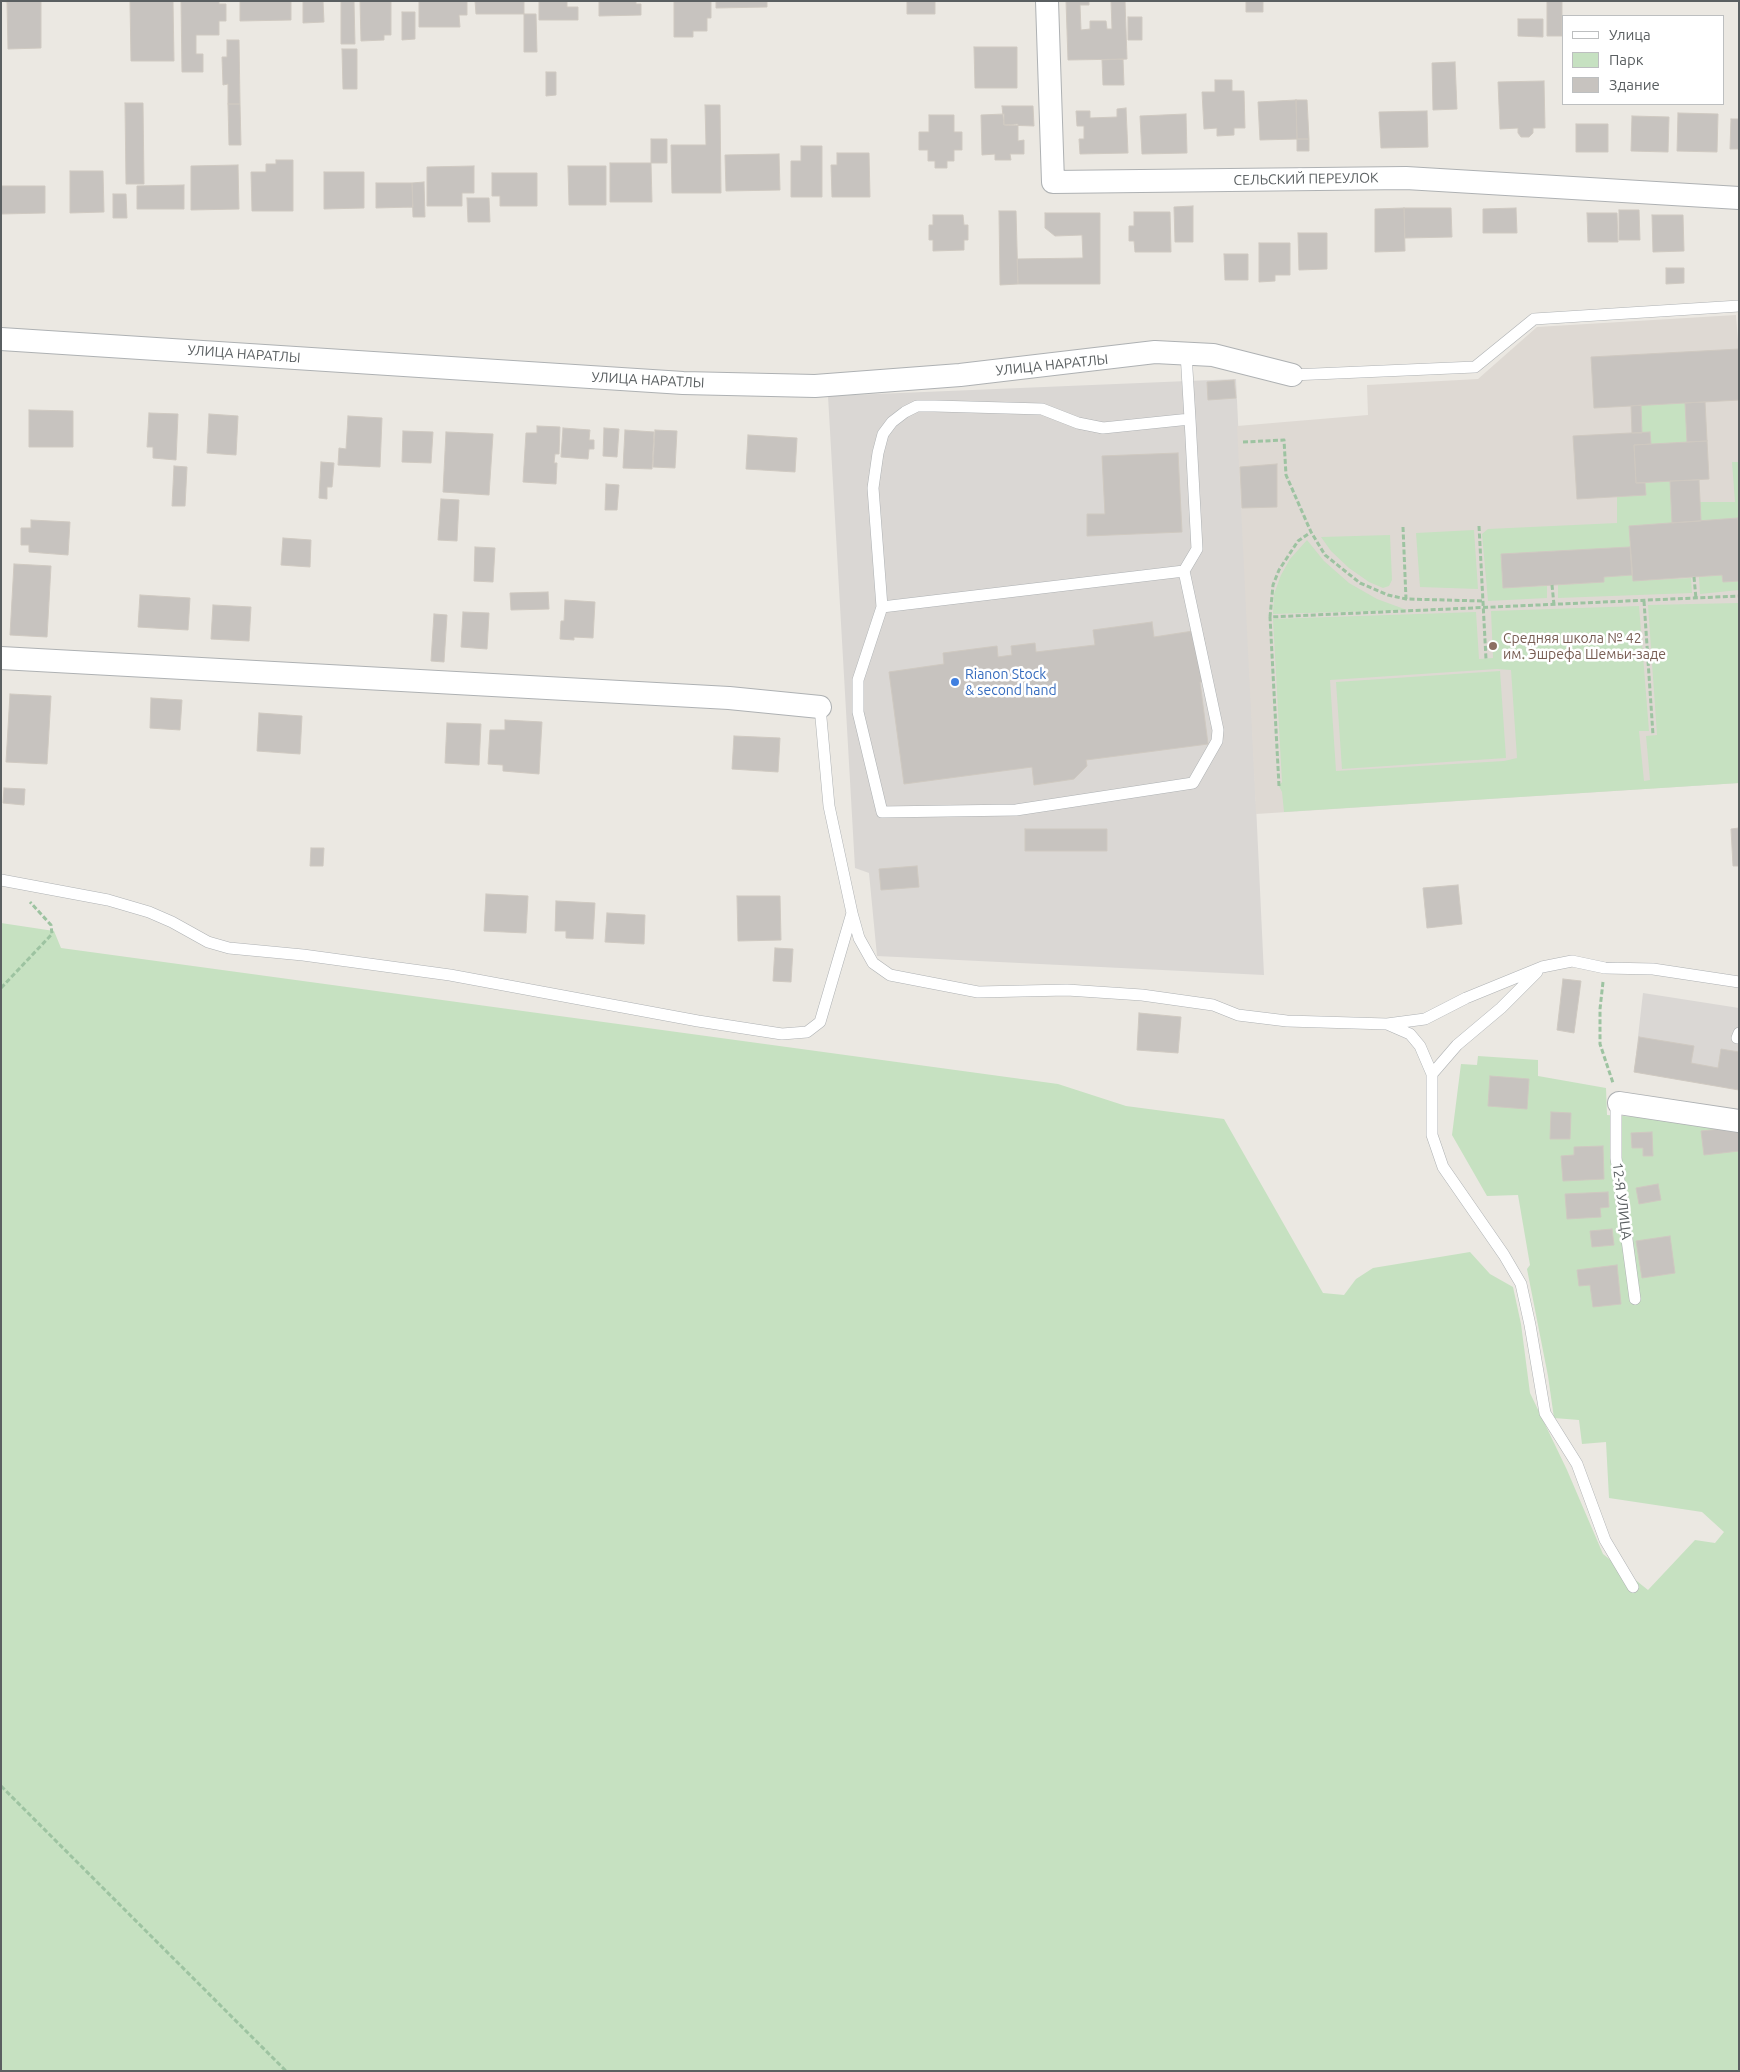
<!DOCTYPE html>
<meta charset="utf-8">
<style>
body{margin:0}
#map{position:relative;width:1740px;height:2072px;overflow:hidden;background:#ebe8e2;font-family:Ubuntu,sans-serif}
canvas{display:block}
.frame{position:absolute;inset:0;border:2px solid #5a5f61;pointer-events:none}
.legend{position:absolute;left:1562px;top:15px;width:162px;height:90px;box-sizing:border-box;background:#fff;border:1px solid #bdbfc0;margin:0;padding:6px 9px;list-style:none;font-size:15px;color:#5a5f61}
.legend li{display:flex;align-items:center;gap:10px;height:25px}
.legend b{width:25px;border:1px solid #bdbfc0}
</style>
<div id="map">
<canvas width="1740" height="2072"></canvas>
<div class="frame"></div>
<ul class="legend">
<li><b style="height:6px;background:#fff"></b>Улица</li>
<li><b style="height:14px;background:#c6e1c1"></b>Парк</li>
<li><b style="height:14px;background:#c7c3bf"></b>Здание</li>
</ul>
</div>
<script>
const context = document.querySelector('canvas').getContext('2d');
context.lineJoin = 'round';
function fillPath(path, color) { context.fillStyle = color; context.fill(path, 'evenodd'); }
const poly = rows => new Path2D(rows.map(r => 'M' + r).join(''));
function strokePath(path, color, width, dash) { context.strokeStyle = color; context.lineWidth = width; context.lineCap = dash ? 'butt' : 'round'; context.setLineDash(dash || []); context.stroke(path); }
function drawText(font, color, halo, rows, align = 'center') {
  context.font = font + ' Ubuntu,sans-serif'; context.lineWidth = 5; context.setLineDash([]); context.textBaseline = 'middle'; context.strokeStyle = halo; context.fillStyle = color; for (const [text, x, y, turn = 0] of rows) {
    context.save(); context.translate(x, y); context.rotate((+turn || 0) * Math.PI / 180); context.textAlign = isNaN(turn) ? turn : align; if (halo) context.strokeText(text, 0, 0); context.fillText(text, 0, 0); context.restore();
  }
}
fillPath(poly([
 [1236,379,1264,975,877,956,869,873,855,868,828,396],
 [1643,993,1739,1008,1739,1090,1634,1072]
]), '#dad7d4');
fillPath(poly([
 [1736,315,1739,353,1739,783,1256,814,1237,426,1368,415,1367,385,1478,379,1537,327]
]), '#ded9d3');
fillPath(poly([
 [1685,403,1687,442,1651,444,1650,433,1642,433,1641,405],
 [1732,462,1739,462,1739,528,1738,518,1701,521,1700,502,1735,502],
 [1670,481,1672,523,1629,526,1630,547,1501,554,1503,588,1547,586,1547,598,1488,601,1482,534,1488,529,1617,523,1617,497,1646,495,1645,483],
 [1474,530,1478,589,1420,587,1416,533],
 [1390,535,1392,580,1389,586,1383,588,1369,582,1349,568,1331,551,1321,537],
 [1307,540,1324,561,1349,583,1377,599,1407,610,1273,614,1274,594,1281,575,1290,559],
 [1632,575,1633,581,1691,578,1692,593,1558,598,1558,585,1604,582,1604,577],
 [1722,575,1723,582,1739,581,1739,590,1700,594,1699,577],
 [1739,603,1739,783,1284,812,1282,792,1279,786,1282,782,1273,619,1476,612,1479,659,1493,658,1491,611,1639,606,1649,731,1639,731,1644,781,1650,780,1646,736,1657,735,1648,605],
 [1497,669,1511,670,1517,758,1504,761,1336,771,1330,680],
 [1500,671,1506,758,1342,769,1336,682],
 [1,923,54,931,61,948,1058,1084,1126,1106,1224,1119,1323,1293,1344,1295,1356,1279,1373,1268,1470,1252,1490,1274,1513,1287,1521,1324,1530,1393,1567,1470,1603,1554,1648,1590,1695,1540,1715,1543,1724,1532,1702,1512,1609,1498,1606,1442,1582,1444,1579,1420,1554,1418,1548,1376,1527,1269,1530,1265,1518,1195,1487,1196,1452,1135,1461,1064,1477,1065,1478,1056,1538,1060,1538,1076,1606,1088,1607,1115,1639,1117,1739,1129,1739,2071,1,2071]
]), '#c6e1c1');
const building = poly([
 [1,1,41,1,41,48,8,49,7,2,1,1],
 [130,1,173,1,174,61,131,61,130,1],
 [181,1,219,1,219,4,226,4,226,21,219,21,219,35,196,35,196,54,203,54,203,72,182,72,181,1],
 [240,1,291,1,291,20,240,21,240,1],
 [303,1,323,1,324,22,303,23,303,1],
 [341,1,354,1,355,44,341,44,341,1],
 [360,1,391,1,391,35,384,35,384,40,361,41,360,1],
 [419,1,467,1,467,15,459,15,460,27,419,27,419,1],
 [475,1,524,1,524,14,476,14,475,1],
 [539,1,567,1,567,7,578,7,578,20,539,20,539,1],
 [599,1,636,1,636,4,641,4,641,15,599,16,599,1],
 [674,1,711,1,711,18,707,18,707,31,693,31,693,37,674,37,674,1],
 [716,1,767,1,767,7,716,8,716,1],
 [907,1,935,1,935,14,907,14,907,1],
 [1066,1,1089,1,1089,5,1080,5,1081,30,1090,29,1090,21,1106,21,1107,29,1112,29,1111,1,1125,1,1127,59,1068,60,1066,1],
 [1246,1,1263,1,1263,12,1246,12,1246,1],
 [1547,1,1562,1,1562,36,1547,36,1547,1],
 [402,12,415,12,415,39,402,40,402,12],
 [524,14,536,14,537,52,524,52,524,14],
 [1128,17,1142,17,1142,40,1128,40,1128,17],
 [1518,19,1543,19,1543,37,1518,36,1518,19],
 [227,40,239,40,240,104,228,104,228,84,223,85,222,57,227,57,227,40],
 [974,47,1017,47,1017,88,975,88,974,47],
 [342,49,357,49,357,89,343,89,342,49],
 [1123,59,1124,85,1103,85,1102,60,1123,59],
 [1455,62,1457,109,1433,110,1432,63,1455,62],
 [546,72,556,72,556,95,546,96,546,72],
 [1215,80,1232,80,1232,91,1244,91,1245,128,1234,128,1234,135,1217,136,1217,128,1204,129,1202,92,1215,92,1215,80],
 [1544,81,1545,128,1533,128,1533,133,1529,137,1521,137,1518,133,1518,128,1500,129,1498,82,1544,81],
 [1296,100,1297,139,1260,140,1258,102,1296,100],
 [1296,100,1307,100,1309,139,1297,139,1296,100],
 [125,103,143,103,144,184,126,184,125,103],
 [228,104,240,104,241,145,229,145,228,104],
 [705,105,720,105,721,193,672,193,671,145,706,145,705,105],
 [1002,106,1033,106,1034,126,1004,125,1002,106],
 [1126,108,1128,153,1080,154,1079,139,1084,139,1084,126,1077,126,1076,111,1090,111,1090,118,1117,117,1117,109,1126,108],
 [1427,111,1428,147,1381,148,1379,112,1427,111],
 [1678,113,1718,114,1717,152,1677,151,1678,113],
 [1004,114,1004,125,1018,124,1018,141,1024,140,1024,154,1010,154,1011,160,995,160,995,154,982,155,981,115,1004,114],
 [1186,114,1187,153,1142,154,1140,116,1186,114],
 [929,115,954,115,954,132,962,132,962,150,954,150,954,161,947,161,947,168,935,168,935,161,928,161,928,150,919,150,919,132,929,132,929,115],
 [1632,116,1669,117,1668,152,1631,151,1632,116],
 [1731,119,1739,119,1739,149,1730,149,1731,119],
 [1576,124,1608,124,1608,152,1576,152,1576,124],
 [651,139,667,139,667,163,651,163,651,139],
 [1297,139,1309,139,1309,151,1297,151,1297,139],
 [801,146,822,146,822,197,791,197,791,161,801,161,801,146],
 [837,153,869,153,870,197,832,197,831,165,837,165,837,153],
 [779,154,780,190,726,191,725,155,779,154],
 [276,160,293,160,293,211,252,211,251,172,266,172,266,164,276,164,276,160],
 [610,163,651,163,652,202,610,202,610,163],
 [238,165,239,209,191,210,191,166,238,165],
 [474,166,474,193,462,193,462,206,427,206,427,167,474,166],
 [568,166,606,166,606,205,569,205,568,166],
 [70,171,103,171,104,212,70,213,70,171],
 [324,172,364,172,364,208,324,209,324,172],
 [492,173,537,173,537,206,500,206,500,196,492,196,492,173],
 [424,182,425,217,413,217,412,183,424,182],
 [376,183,412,183,413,207,376,208,376,183],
 [184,185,184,209,137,209,137,186,184,185],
 [1,186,45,186,45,213,1,214,1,186],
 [113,194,126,194,127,218,113,218,113,194],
 [467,198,489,198,490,222,468,222,467,198],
 [1193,206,1193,242,1175,242,1174,207,1193,206],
 [1404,208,1451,208,1452,237,1405,238,1404,208],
 [1404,208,1405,251,1375,252,1375,209,1404,208],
 [1516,208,1517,233,1483,233,1483,209,1516,208],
 [1619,210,1639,210,1640,240,1619,240,1619,210],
 [999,211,1016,211,1018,284,1000,285,999,211],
 [1134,212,1170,212,1171,252,1135,252,1134,241,1129,241,1129,226,1134,226,1134,212],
 [1045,213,1100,213,1100,284,1018,284,1017,259,1083,258,1082,235,1055,236,1045,228,1045,213],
 [1587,213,1617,213,1618,242,1588,242,1587,213],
 [933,215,963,215,964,225,968,225,968,240,964,240,964,250,933,251,933,240,929,240,929,225,933,225,933,215],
 [1652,215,1683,215,1684,251,1653,252,1652,215],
 [1298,233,1327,233,1327,269,1299,270,1298,233],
 [1259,243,1290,243,1290,275,1275,275,1275,281,1259,282,1259,243],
 [1224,254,1248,254,1248,280,1225,280,1224,254],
 [1666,268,1684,268,1684,283,1666,284,1666,268],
 [1739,349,1739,400,1594,408,1591,357,1739,349],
 [1234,380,1236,398,1208,400,1207,382,1234,380],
 [1705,402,1707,441,1687,442,1685,403,1705,402],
 [1641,405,1642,433,1632,433,1631,406,1641,405],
 [29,410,73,411,73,447,29,447,29,410],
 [149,413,178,414,176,460,153,458,153,447,147,447,149,413],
 [209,414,238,416,236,455,207,453,209,414],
 [348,416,382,418,380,467,338,465,339,448,346,449,348,416],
 [537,426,560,427,559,454,555,454,554,463,557,463,556,484,523,482,526,433,537,433,537,426],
 [563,428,590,430,589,440,594,440,594,449,589,449,588,459,561,457,563,428],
 [604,428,619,429,617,457,603,456,604,428],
 [625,430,654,432,652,469,623,468,625,430],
 [655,430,677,431,675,468,653,467,655,430],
 [403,431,433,432,431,463,402,462,403,431],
 [446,432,493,434,489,495,443,492,446,432],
 [1650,432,1651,444,1634,445,1636,483,1645,483,1646,495,1577,499,1573,436,1650,432],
 [748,435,797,438,795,472,746,469,748,435],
 [1707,441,1709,479,1636,483,1634,445,1707,441],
 [1178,453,1182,532,1087,536,1087,514,1105,514,1102,456,1178,453],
 [321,462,334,463,332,487,327,487,327,499,319,498,321,462],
 [1277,464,1277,507,1242,508,1240,467,1277,464],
 [174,466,187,467,185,506,172,506,174,466],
 [1699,480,1701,521,1672,523,1670,481,1699,480],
 [606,484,619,485,617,510,605,510,606,484],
 [441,499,459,500,457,541,438,540,441,499],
 [1738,518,1739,581,1723,582,1722,575,1633,581,1629,526,1738,518],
 [31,520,70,522,68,555,29,552,29,545,21,545,21,528,31,528,31,520],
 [283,538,311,540,310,567,281,565,283,538],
 [475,547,495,548,493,582,474,581,475,547],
 [1630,547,1632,575,1604,577,1604,582,1503,588,1501,554,1630,547],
 [14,564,51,566,47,637,10,635,14,564],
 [548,592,549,609,511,610,510,593,548,592],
 [140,595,190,598,188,630,138,627,140,595],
 [565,600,595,602,593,638,574,637,574,640,560,639,561,621,564,621,565,600],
 [213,605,251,607,249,641,211,639,213,605],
 [463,612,489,613,487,649,461,647,463,612],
 [434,614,447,615,444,662,431,661,434,614],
 [1152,622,1154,637,1193,631,1194,639,1204,638,1210,681,1200,682,1208,744,1086,760,1087,766,1074,779,1034,785,1032,767,904,784,889,672,944,664,943,653,997,646,998,657,1012,655,1011,646,1035,643,1036,652,1095,645,1093,630,1152,622],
 [10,694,51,696,47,764,6,762,10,694],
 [151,698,182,700,180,730,150,728,151,698],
 [259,713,302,716,300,754,257,751,259,713],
 [505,720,542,722,539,774,503,771,503,765,488,764,490,730,505,730,505,720],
 [447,723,481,724,479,765,445,763,447,723],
 [734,736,780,738,778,772,732,769,734,736],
 [4,788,25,789,24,805,3,803,4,788],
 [1739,828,1739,866,1733,866,1731,829,1739,828],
 [1025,829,1107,829,1107,851,1025,851,1025,829],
 [311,848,324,848,323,866,310,866,311,848],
 [917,866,919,887,881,890,879,869,917,866],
 [1458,885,1462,924,1427,928,1423,888,1458,885],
 [486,894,528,896,526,933,484,931,486,894],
 [737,896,780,896,781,940,738,941,737,896],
 [556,901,595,903,593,939,566,938,566,931,555,931,556,901],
 [607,913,645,915,644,944,605,942,607,913],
 [775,948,793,949,791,982,773,981,775,948],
 [1563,979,1581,981,1574,1033,1557,1030,1563,979],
 [1139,1013,1181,1017,1178,1053,1137,1050,1139,1013],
 [1639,1037,1694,1046,1691,1063,1718,1068,1721,1049,1739,1052,1739,1090,1634,1072,1639,1037],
 [1490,1076,1529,1079,1527,1109,1488,1106,1490,1076],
 [1551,1112,1571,1113,1570,1139,1550,1139,1551,1112],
 [1739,1127,1739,1151,1704,1155,1701,1131,1739,1127],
 [1652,1132,1653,1156,1643,1156,1643,1148,1632,1148,1631,1133,1652,1132],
 [1603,1146,1604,1179,1563,1181,1561,1156,1574,1155,1574,1147,1603,1146],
 [1658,1184,1661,1200,1639,1204,1636,1188,1658,1184],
 [1608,1192,1609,1207,1600,1208,1601,1217,1567,1219,1565,1194,1608,1192],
 [1612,1229,1614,1245,1592,1247,1590,1231,1612,1229],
 [1670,1236,1675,1273,1642,1278,1636,1241,1670,1236],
 [1617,1265,1621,1304,1593,1307,1590,1285,1579,1286,1577,1270,1617,1265]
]);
fillPath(building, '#c7c3bf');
strokePath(building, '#cfc9c1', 1);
const service = poly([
 [1186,353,1190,419,1197,549,1184,571,1218,730,1217,741,1193,783,1016,810,882,812,858,712,858,680,882,607,873,488,878,453,883,434,892,422,905,412,917,406,935,406,1042,409,1078,423,1103,428,1190,419],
 [1292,375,1475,367,1534,319,1739,306],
 [882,607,1184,571],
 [820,707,829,806,852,913],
 [1,880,108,900,149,912,172,922,208,942,229,948,303,955,450,975,698,1021,782,1034,807,1032,820,1022,852,913,859,938,873,963,890,975,978,992,1067,990,1142,995,1213,1005,1238,1015,1287,1021,1387,1024,1425,1019,1466,998,1542,967,1572,961,1605,968,1653,969,1739,982],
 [1387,1024,1410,1034,1420,1046,1432,1074,1432,1135,1443,1167,1504,1255,1521,1284,1530,1325,1545,1413,1577,1464,1605,1540,1633,1587],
 [1739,1033,1737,1038,1739,1038],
 [1432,1074,1457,1045,1501,1008,1537,972],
 [1619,1103,1616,1107,1616,1158,1635,1299]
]);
const minor = poly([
 [1047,1,1053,182,1406,178,1739,198],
 [1,339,683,383,815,386,960,375,1155,352,1213,355,1292,375],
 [1,658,729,698,820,707],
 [1619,1103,1739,1121]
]);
strokePath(service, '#aeb1b3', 12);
strokePath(minor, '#aeb1b3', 24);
strokePath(poly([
 [1243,442,1284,440,1286,475,1311,532,1325,555,1360,583,1388,595,1406,599,1483,601],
 [1479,526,1486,659],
 [1403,527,1406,599],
 [1694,577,1696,599],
 [1552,585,1554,605],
 [1644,601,1653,735],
 [1270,617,1273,585,1279,570,1298,541,1311,532],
 [1279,786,1270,617,1739,596],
 [1603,982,1600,1009,1600,1044,1613,1083],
 [1,988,52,934,51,925,30,902],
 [1,1786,286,2071]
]), '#9dc3a1', 3, [5, 2.5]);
strokePath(service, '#fff', 11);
strokePath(minor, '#fff', 22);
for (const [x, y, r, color] of [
 [1493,646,5,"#8d6e63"],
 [955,682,5,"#3f7fe0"]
]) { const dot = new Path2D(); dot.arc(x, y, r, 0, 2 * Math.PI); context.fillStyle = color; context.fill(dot); strokePath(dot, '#fff', 2); }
drawText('14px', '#5a5f61', '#fff', [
 ["СЕЛЬСКИЙ ПЕРЕУЛОК",1306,179,-1],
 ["УЛИЦА НАРАТЛЫ",244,354,4],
 ["УЛИЦА НАРАТЛЫ",1052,365,-6],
 ["УЛИЦА НАРАТЛЫ",648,380,3],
 ["12-Я УЛИЦА",1622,1201,83]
]);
drawText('14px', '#785e54', '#fff', [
 ["Средняя школа № 42",1503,638],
 ["им. Эшрефа Шемьи-заде",1503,654]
], 'left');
drawText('14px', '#366cbe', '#fff', [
 ["Rianon Stock",965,674],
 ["& second hand",965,690]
], 'left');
</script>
